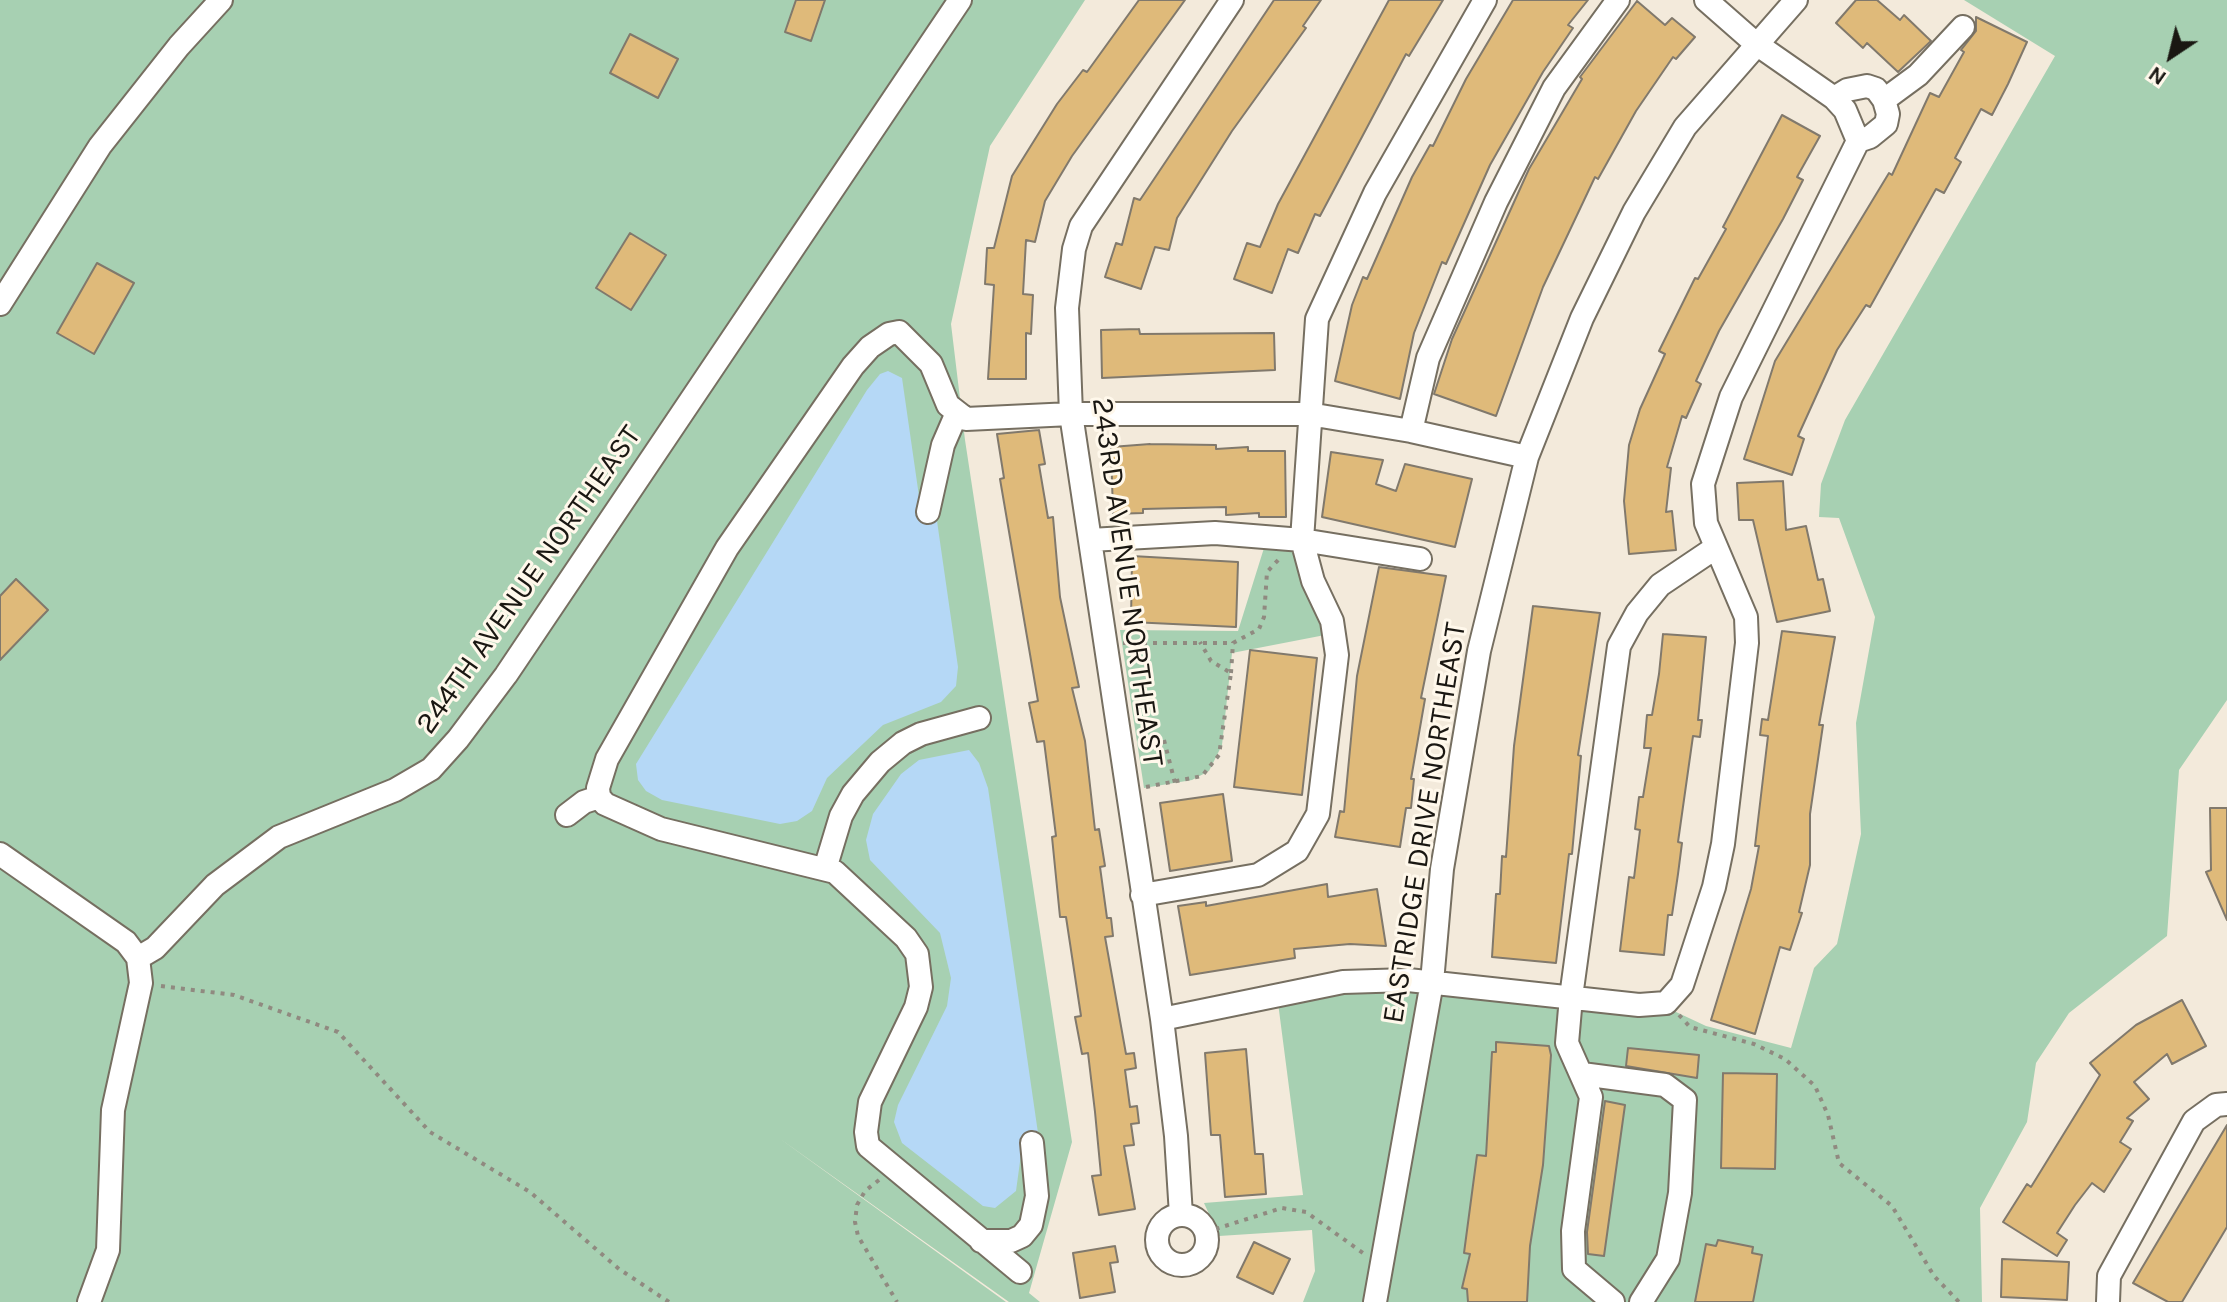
<!DOCTYPE html>
<style>
body{margin:0}
#map{position:relative;width:2227px;height:1302px;overflow:hidden;background:#f3eadb;font-family:Karla,sans-serif}
canvas{display:block}
.north{position:absolute;left:2131px;top:16px;width:80px;height:80px;-webkit-text-stroke:6px #fff8eb;paint-order:stroke;rotate:215deg;font-size:22px;font-weight:700;line-height:32px;text-align:center;color:#1a1712}
.north::after{content:'';display:block;margin:auto;width:28px;height:36px;background:#1a1712;clip-path:polygon(50% 0,100% 100%,50% 72%,0 100%)}
</style>
<div id="map">
<canvas width="2227" height="1302"></canvas>
<div class="north">N</div>
</div>
<script>
const context = document.querySelector('canvas').getContext('2d');
context.lineJoin = 'round';
function fillPath(path, color) { context.fillStyle = color; context.fill(path, 'evenodd'); }
const poly = rows => new Path2D(rows.map(r => 'M' + r).join(''));
function strokePath(path, color, width, dash) { context.strokeStyle = color; context.lineWidth = width; context.lineCap = dash ? 'butt' : 'round'; context.setLineDash(dash || []); context.stroke(path); }
function drawText(font, color, halo, rows, align = 'center') {
  context.font = font + ' Karla,sans-serif'; context.lineWidth = 6; context.setLineDash([]); context.textBaseline = 'middle'; context.strokeStyle = halo; context.fillStyle = color; for (const [text, x, y, turn = 0] of rows) {
    context.save(); context.translate(x, y); context.rotate((+turn || 0) * Math.PI / 180); context.textAlign = isNaN(turn) ? turn : align; if (halo) context.strokeText(text, 0, 0); context.fillText(text, 0, 0); context.restore();
  }
}
fillPath(poly([
 [0,0,1085,0,990,146,951,324,965,440,1072,1142,1029,1293,1040,1302,1009,1302,779,1138,1006,1302,0,1302],
 [1964,0,2227,0,2227,700,2179,770,2167,936,2069,1013,2036,1063,2027,1122,1980,1208,1982,1302,1303,1302,1315,1271,1312,1230,1219,1236,1204,1203,1303,1195,1277,995,1343,982,1659,1004,1706,1026,1791,1048,1814,968,1837,944,1861,834,1856,723,1875,617,1839,518,1819,517,1821,484,1845,420,2055,56],
 [1264,548,1294,552,1325,635,1232,653,1222,745,1209,771,1192,780,1144,788,1120,630,1238,631]
]), '#a7d0b2');
fillPath(poly([
 [888,371,902,378,921,510,937,521,958,667,956,686,941,702,883,725,827,778,812,811,797,821,780,824,662,800,646,791,638,780,636,764,867,390,880,374],
 [969,750,979,763,988,788,1038,1133,1022,1147,1016,1191,995,1208,983,1206,902,1143,894,1122,898,1105,947,1006,951,978,940,933,870,860,866,840,873,814,901,774,919,760]
]), '#b5d8f6');
const building = poly([
 [796,0,825,0,811,41,785,32,796,0],
 [1139,0,1185,0,1072,156,1045,201,1035,242,1026,240,1023,294,1033,295,1031,334,1026,333,1026,379,988,379,994,285,985,284,987,248,994,248,1012,176,1057,104,1083,70,1087,72,1139,0],
 [1274,0,1321,0,1303,26,1306,28,1232,131,1177,218,1169,250,1155,247,1141,289,1105,277,1116,243,1122,245,1134,198,1140,200,1274,0],
 [1389,0,1443,0,1409,56,1406,54,1320,216,1315,214,1298,253,1288,249,1272,293,1234,279,1247,243,1260,247,1278,204,1389,0],
 [1513,0,1588,0,1568,25,1573,28,1543,72,1490,165,1446,264,1442,262,1414,333,1400,399,1335,381,1352,305,1363,277,1367,279,1412,177,1430,145,1433,146,1466,79,1513,0],
 [1856,0,1877,0,1900,20,1904,15,1931,41,1898,72,1867,43,1863,48,1836,23,1856,0],
 [1637,1,1665,25,1672,18,1695,37,1676,59,1673,57,1636,111,1598,179,1595,177,1543,287,1496,416,1434,394,1452,339,1529,169,1582,79,1580,77,1637,1],
 [1976,17,2027,42,2008,84,1992,115,1981,109,1955,158,1961,162,1944,193,1936,189,1870,307,1866,305,1837,350,1798,436,1804,439,1792,475,1744,459,1775,361,1889,173,1892,175,1930,93,1939,97,1964,52,1961,50,1976,31,1976,17],
 [630,34,678,59,658,98,610,73,630,34],
 [1782,115,1820,136,1797,177,1803,180,1783,219,1719,331,1696,381,1701,384,1686,418,1682,416,1667,467,1671,468,1666,512,1672,511,1676,550,1629,554,1624,501,1629,445,1640,409,1665,354,1659,351,1695,278,1698,279,1726,229,1723,227,1782,115],
 [630,233,666,255,631,310,596,288,630,233],
 [97,263,134,283,94,354,57,333,97,263],
 [1139,329,1140,334,1274,333,1275,370,1102,378,1101,330,1139,329],
 [1039,430,1045,464,1039,465,1048,518,1053,517,1060,597,1079,687,1072,688,1085,741,1095,830,1099,829,1105,866,1100,867,1107,918,1111,918,1113,936,1105,937,1126,1054,1134,1053,1136,1068,1125,1070,1130,1107,1137,1106,1139,1123,1131,1124,1134,1145,1124,1146,1135,1209,1099,1215,1092,1176,1101,1175,1095,1112,1088,1053,1082,1054,1075,1017,1081,1016,1066,917,1060,917,1052,837,1056,836,1044,741,1037,742,1029,703,1038,701,1000,479,1004,478,997,434,1039,430],
 [1150,444,1216,445,1216,449,1248,447,1248,451,1285,451,1286,517,1259,517,1259,513,1226,515,1226,507,1143,509,1143,513,1113,514,1111,447,1150,444],
 [1331,452,1383,460,1376,484,1396,491,1405,464,1472,479,1455,547,1322,517,1331,452],
 [1783,481,1786,530,1806,526,1818,580,1823,579,1830,611,1777,622,1753,520,1739,520,1737,483,1783,481],
 [1132,556,1238,562,1236,627,1131,622,1132,556],
 [1379,567,1446,576,1421,698,1425,699,1411,779,1414,779,1411,808,1406,808,1400,847,1335,837,1340,811,1344,812,1357,676,1379,567],
 [16,579,48,610,0,660,0,596,16,579],
 [1533,606,1600,613,1578,755,1581,756,1572,854,1569,854,1556,963,1492,957,1496,894,1500,894,1502,856,1506,857,1514,746,1533,606],
 [1782,631,1835,637,1819,725,1823,725,1810,814,1810,865,1799,912,1802,913,1790,950,1780,947,1755,1034,1711,1020,1751,889,1759,846,1755,846,1768,736,1760,735,1762,719,1768,720,1782,631],
 [1663,634,1706,637,1698,720,1702,720,1700,737,1693,736,1678,842,1682,843,1678,874,1672,915,1668,915,1664,955,1620,951,1629,877,1634,878,1640,830,1635,829,1639,797,1643,797,1651,748,1644,748,1647,715,1652,715,1659,674,1663,634],
 [1250,650,1317,658,1302,795,1234,787,1250,650],
 [1223,794,1232,861,1170,871,1160,803,1223,794],
 [2210,808,2227,808,2227,920,2206,872,2211,870,2210,808],
 [1327,884,1328,897,1377,889,1386,946,1350,944,1294,949,1295,958,1190,975,1178,906,1206,902,1206,906,1327,884],
 [2182,1000,2206,1046,2172,1064,2167,1054,2134,1082,2149,1099,2127,1118,2133,1121,2120,1142,2131,1149,2104,1192,2092,1183,2075,1205,2057,1233,2067,1240,2057,1256,2003,1222,2027,1184,2031,1187,2100,1075,2090,1063,2136,1025,2182,1000],
 [1496,1042,1549,1046,1551,1055,1543,1165,1530,1246,1527,1302,1468,1302,1467,1289,1462,1288,1470,1254,1464,1253,1477,1155,1486,1156,1492,1052,1496,1052,1496,1042],
 [1628,1048,1699,1055,1697,1078,1626,1066,1628,1048],
 [1246,1049,1255,1154,1263,1154,1266,1194,1225,1197,1220,1135,1211,1135,1205,1053,1246,1049],
 [1723,1073,1777,1074,1775,1169,1721,1168,1723,1073],
 [1605,1101,1625,1105,1604,1256,1588,1254,1587,1232,1605,1101],
 [2227,1125,2227,1227,2182,1302,2168,1302,2133,1283,2227,1125],
 [1718,1240,1753,1247,1752,1253,1762,1255,1753,1302,1695,1302,1706,1244,1716,1246,1718,1240],
 [1254,1242,1290,1259,1273,1294,1237,1277,1254,1242],
 [1115,1246,1118,1262,1110,1263,1115,1292,1080,1298,1073,1253,1115,1246],
 [2002,1259,2069,1262,2067,1300,2001,1297,2002,1259]
]);
fillPath(building, '#dfba7a');
strokePath(building, '#81796c', 2);
const minor = poly([
 [1834,98,1847,90,1867,86,1876,89,1884,100,1888,114,1886,124,1870,137,1858,141],
 [1884,100,1918,75,1963,27],
 [0,304,100,146,179,46,221,0],
 [1411,431,1428,358,1496,202,1554,88,1618,0],
 [928,512,943,445,956,415],
 [1090,540,1215,533,1302,540,1420,559],
 [567,815,584,802,599,797],
 [0,854,126,942,138,958],
 [825,869,841,816,853,794,880,762,903,743,921,734,979,718],
 [1142,895,1258,875,1297,851,1318,814,1337,655,1332,621,1313,581,1302,540,1317,319,1375,193,1485,0],
 [1162,1019,1343,982,1408,980,1639,1005,1666,1003,1682,985,1714,887,1723,844,1747,643,1746,617,1706,523,1703,484,1731,397,1858,141,1845,110,1834,98,1755,43,1706,0],
 [1582,1074,1665,1085,1685,1100,1680,1193,1668,1259,1641,1302],
 '1157 1240a25 25 0 1 1 50 0a25 25 0 1 1-50 0Z',
 [1181,1215,1176,1136,1162,1019,1071,414,1067,308,1074,249,1081,226,1232,0],
 [981,1241,1011,1241,1022,1236,1031,1225,1037,1196,1032,1143],
 [1020,1272,868,1146,866,1132,870,1102,916,1007,921,987,917,954,906,938,835,872,661,829,605,804,599,797,598,788,607,759,727,548,853,366,870,347,889,334,899,332,931,364,948,405,966,419,1071,414,1309,414,1411,431,1527,457],
 [89,1302,108,1250,113,1110,141,983,138,958,155,948,215,885,279,837,395,790,431,769,458,739,506,675,960,0],
 [1375,1302,1432,982,1442,869,1479,651,1527,457,1582,318,1634,212,1685,127,1796,0],
 [1613,1302,1574,1269,1573,1231,1591,1097,1567,1043,1571,997,1619,646,1637,613,1660,585,1715,548],
 [2108,1302,2109,1276,2194,1121,2216,1105,2227,1104]
]);
strokePath(minor, '#766f61', 26);
strokePath(poly([
 [1123,643,1233,643],
 [1231,673,1233,643,1259,629,1264,617,1267,572,1280,558],
 [1164,740,1175,783],
 [1146,787,1202,776,1219,755,1231,673,1211,661,1200,642],
 [161,986,234,995,338,1032,430,1132,530,1192,619,1269,669,1302],
 [1679,1015,1690,1027,1754,1044,1785,1059,1815,1086,1828,1115,1839,1163,1892,1206,1934,1276,1959,1302],
 [879,1180,865,1191,857,1205,855,1222,858,1236,897,1302],
 [1206,1232,1282,1208,1306,1212,1363,1253]
]), '#908a80', 4, [4, 6]);
strokePath(minor, '#fff', 22);
drawText('30px', '#1a1712', '#fff8eb', [
 ["244TH AVENUE NORTHEAST",529,580,-55],
 ["243RD AVENUE NORTHEAST",1127,582,82],
 ["EASTRIDGE DRIVE NORTHEAST",1425,823,-81]
]);
</script>
